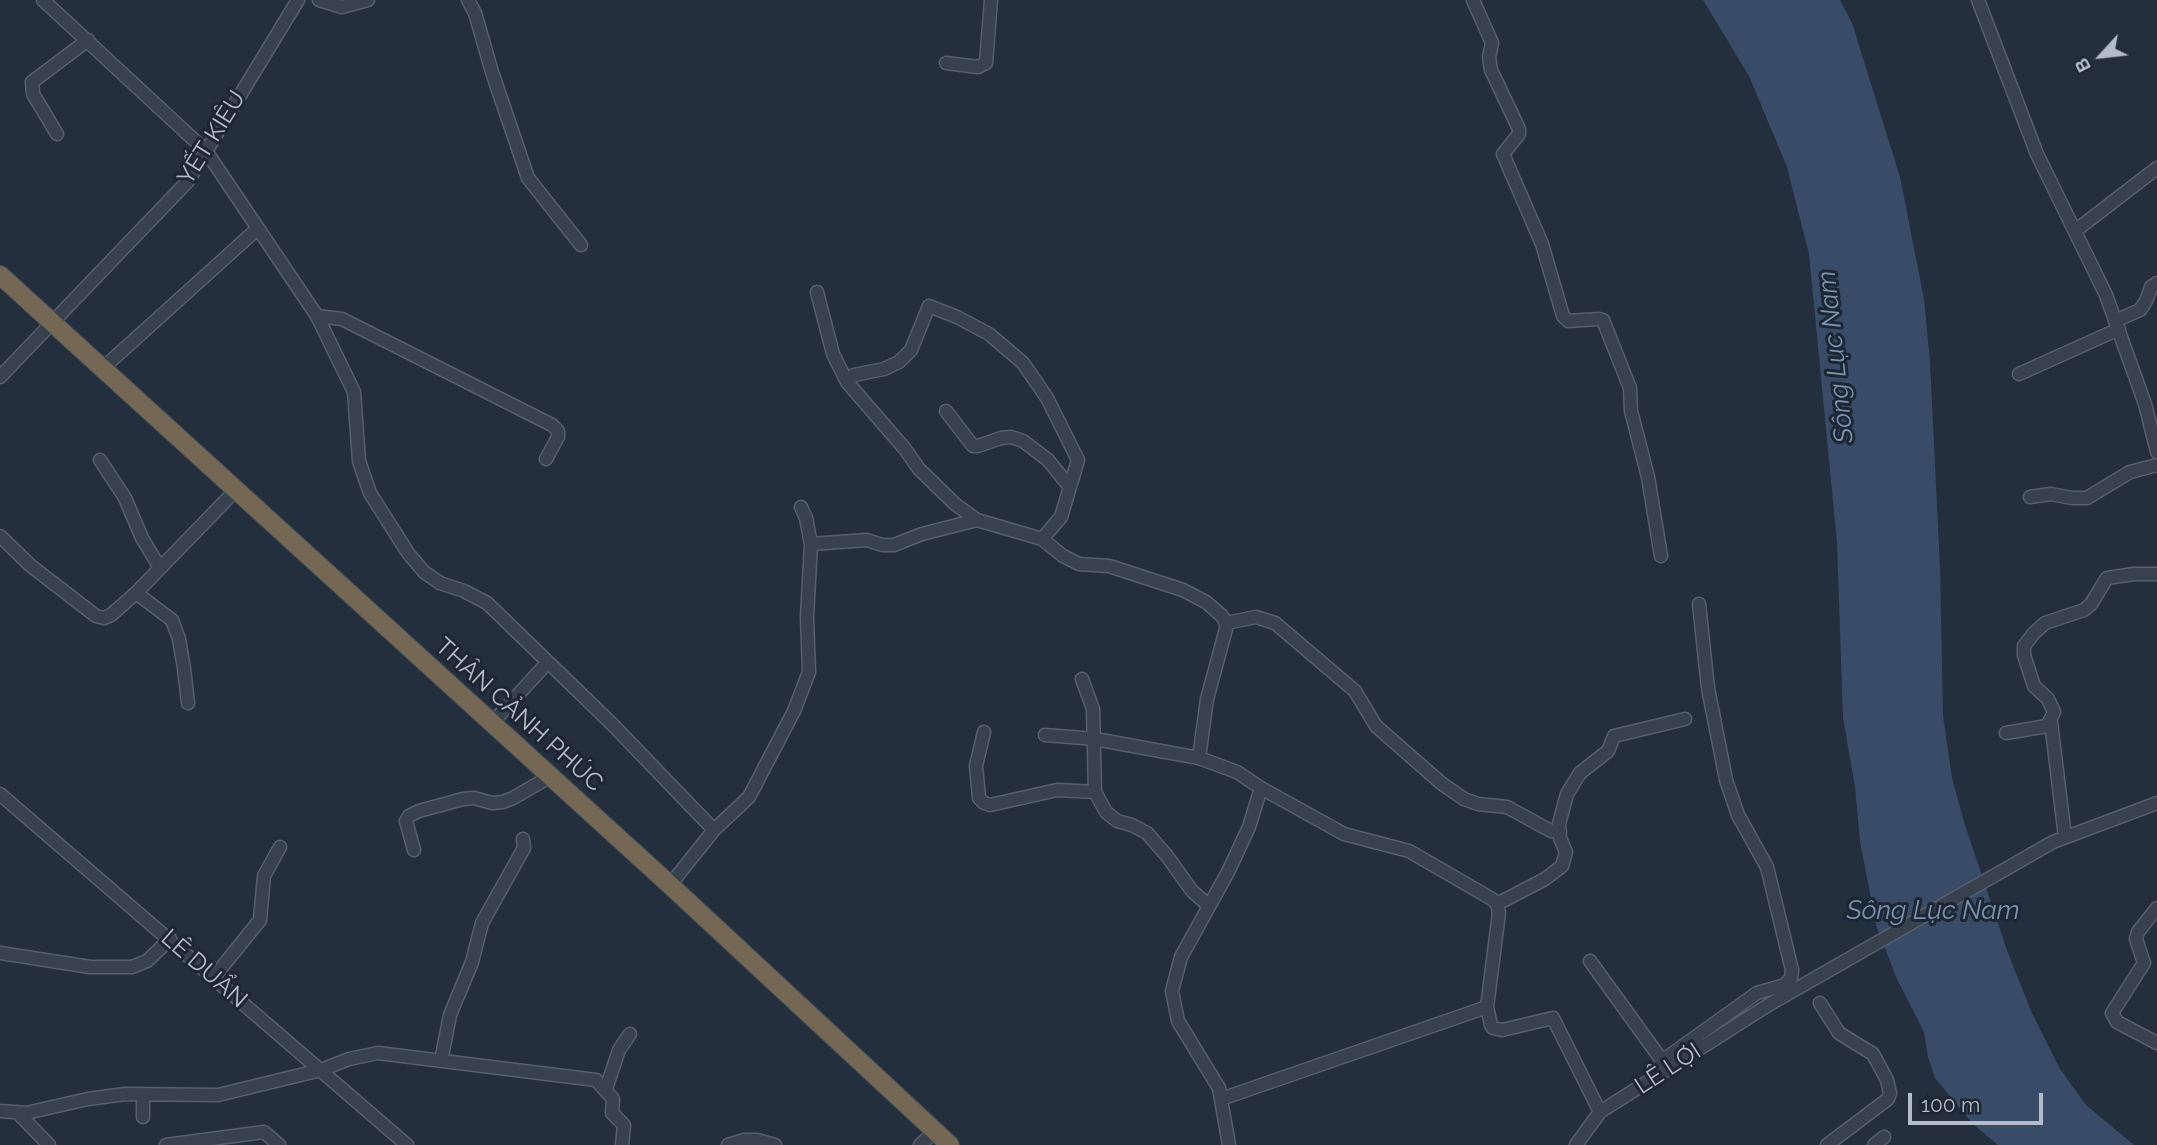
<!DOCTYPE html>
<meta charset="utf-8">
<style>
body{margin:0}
#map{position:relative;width:2157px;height:1145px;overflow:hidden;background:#242f3e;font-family:Raleway,sans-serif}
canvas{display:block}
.north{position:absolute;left:2066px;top:21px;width:70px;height:70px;-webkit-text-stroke:5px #1d2633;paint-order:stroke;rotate:243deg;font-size:19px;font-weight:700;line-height:28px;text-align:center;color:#b4bcc9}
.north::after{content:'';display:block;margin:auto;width:24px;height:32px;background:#b4bcc9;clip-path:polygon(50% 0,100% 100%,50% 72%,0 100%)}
.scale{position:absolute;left:1908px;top:1093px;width:135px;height:32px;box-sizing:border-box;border:4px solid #b4bcc9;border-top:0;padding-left:9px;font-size:21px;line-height:24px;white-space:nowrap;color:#b4bcc9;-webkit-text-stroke:5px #1d2633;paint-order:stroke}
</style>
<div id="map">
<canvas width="2157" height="1145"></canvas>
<div class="north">B</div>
<div class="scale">100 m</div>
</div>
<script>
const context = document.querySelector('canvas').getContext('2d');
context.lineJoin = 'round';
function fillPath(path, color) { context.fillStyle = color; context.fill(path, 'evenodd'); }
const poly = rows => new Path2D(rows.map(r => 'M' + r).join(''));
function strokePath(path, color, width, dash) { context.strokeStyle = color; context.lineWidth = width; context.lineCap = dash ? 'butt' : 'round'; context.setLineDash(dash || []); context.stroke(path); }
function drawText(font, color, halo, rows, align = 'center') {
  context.font = font + ' Raleway,sans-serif'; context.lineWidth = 6; context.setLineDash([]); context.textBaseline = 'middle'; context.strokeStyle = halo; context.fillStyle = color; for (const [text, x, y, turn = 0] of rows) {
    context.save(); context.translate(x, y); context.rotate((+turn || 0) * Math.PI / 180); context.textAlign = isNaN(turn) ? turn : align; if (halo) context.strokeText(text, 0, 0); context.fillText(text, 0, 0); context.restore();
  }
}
fillPath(poly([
 [1703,0,1840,0,1852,23,1900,177,1924,299,1930,362,1940,568,1943,716,1952,778,1964,822,2008,953,2031,1011,2060,1069,2086,1105,2134,1145,1998,1145,1973,1124,1935,1078,1928,1057,1924,1032,1897,979,1876,925,1860,841,1855,787,1843,718,1837,542,1809,254,1787,167,1749,76]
]), '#394c67');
const minor = poly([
 [43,0,206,151,317,316,354,392,359,461,370,493,408,553,424,572,440,583,464,591,487,603,612,724,714,830],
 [319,0,342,7,368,0],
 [468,0,475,13,492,72,528,178,581,245],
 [1473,0,1492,43,1489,57,1491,70,1519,129,1519,134,1503,154,1542,244,1563,316,1568,321,1599,319,1603,320,1630,388,1631,411,1648,477,1661,556],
 [1978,0,2037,154,2106,295,2145,404,2157,452],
 [946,63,978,67,986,63,991,0],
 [57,134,33,94,32,82,88,40],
 [2075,231,2157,168],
 [817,292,833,354,847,382,905,449,919,469,955,504,977,520,1042,539,1063,556,1079,564,1109,566,1183,590,1206,602,1222,616,1226,623,1226,629,1207,699,1199,758],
 [317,316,342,319,552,425,558,431,558,437,546,459],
 [2115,321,2140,310,2146,301,2151,287,2157,283],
 [102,369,256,230],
 [2019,374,2119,329],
 [0,377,188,181,298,0],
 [847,382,854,375,884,369,899,362,911,350,929,306,957,317,989,334,1023,363,1047,398,1078,460,1061,517,1042,539],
 [946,411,973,446,978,446,1001,438,1011,437,1023,441,1048,460,1069,486],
 [100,460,125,498,142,538,160,568],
 [2030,497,2051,494,2072,498,2087,498,2130,472,2157,465],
 [0,536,31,566,96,616,104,618,111,615,136,593,235,491],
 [811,544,867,540,882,545,894,545,922,534,977,520],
 [136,593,172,620,179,639,184,668,188,703],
 [1226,623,1256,617,1275,623,1355,691,1376,726,1441,783,1464,799,1478,804,1507,807,1551,831,1560,832],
 [1082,679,1093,709,1095,792,1106,812,1117,821,1132,825,1147,833,1167,856,1192,891,1208,905],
 [2051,722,2065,837],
 [492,723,548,662],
 [984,732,976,766,979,798,984,803,990,805,1057,790,1095,792],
 [2006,733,2047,726,2054,712,2048,699,2034,686,2024,655,2024,646,2034,633,2045,623,2084,610,2091,604,2107,578,2134,574,2157,574],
 [1045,735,1095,739,1199,758,1237,772,1261,788,1344,834,1409,851,1492,899,1497,904,1499,913,1487,1007,1491,1025,1493,1028,1502,1030,1553,1018,1600,1112],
 [0,794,407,1145],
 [414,850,406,821,409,816,419,811,463,799,474,798,492,803,503,802,513,798,551,776],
 [670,885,714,830,749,797,794,711,809,672,807,617,811,544,806,518,801,507],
 [1497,904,1545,879,1562,866,1566,852,1560,838,1559,824,1567,794,1580,773,1608,751,1614,736,1685,719],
 [2157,908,2138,932,2136,939,2144,963,2112,1013,2117,1022,2157,1043],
 [0,953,90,967,132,967,147,961,170,939],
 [1590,961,1666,1066],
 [214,977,260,920,264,876,280,847],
 [1820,1003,1839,1033,1873,1054,1887,1080,1890,1093,1888,1099,1827,1145],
 [441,1061,450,1015,472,962,482,923,524,848,523,839],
 [1662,1061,1757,993,1785,985,1791,978,1792,970,1767,867,1738,815,1726,780,1708,688,1699,604],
 [606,1089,619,1050,630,1034],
 [143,1094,143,1117],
 [1221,1099,1487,1007],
 [0,1111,26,1113,88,1099,125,1094,218,1095,321,1070,349,1059,378,1053,596,1080,613,1099,612,1113,624,1125,622,1145],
 [17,1112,49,1145],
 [166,1145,264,1132,279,1145],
 [728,1145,744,1140,757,1140,775,1145],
 [920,1145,935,1131],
 [1229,1145,1219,1088,1178,1021,1172,991,1181,957,1228,872,1249,827,1261,788],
 [1576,1145,1600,1112,1770,1004,2053,842,2157,803],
 [1874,1145,1884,1137]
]);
const highway = poly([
 [0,275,670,885,950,1145]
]);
strokePath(minor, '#565f6c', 15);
strokePath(highway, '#434c59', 20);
strokePath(minor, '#38414e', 12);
strokePath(highway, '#746855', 18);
drawText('24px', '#b4bcc9', '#1d2633', [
 ["YẾT KIÊU",212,138,-58],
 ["THÂN CẢNH PHÚC",519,715,42],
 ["LÊ DUẨN",204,969,41],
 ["LÊ LỢI",1668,1069,-33]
]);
drawText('italic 26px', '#7c92b1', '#1d2633', [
 ["Sông Lục Nam",1836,357,-96],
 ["Sông Lục Nam",1933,911]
]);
</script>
